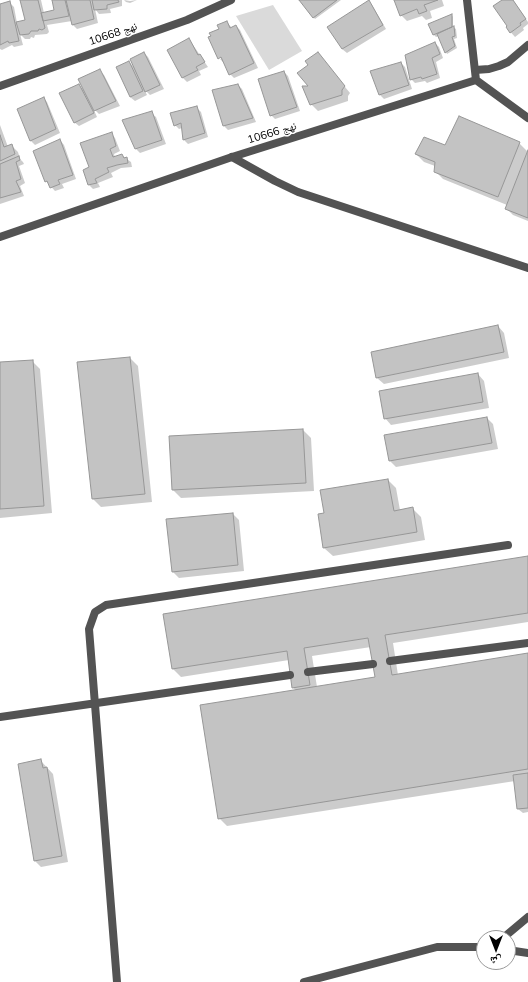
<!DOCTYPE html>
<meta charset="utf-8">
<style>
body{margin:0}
#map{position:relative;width:528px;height:982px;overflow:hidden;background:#fff;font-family:Mulish,"Noto Naskh Arabic",sans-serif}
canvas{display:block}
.north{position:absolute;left:476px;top:930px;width:40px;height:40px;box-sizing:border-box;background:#fff;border:1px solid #999;border-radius:50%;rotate:180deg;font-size:11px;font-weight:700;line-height:16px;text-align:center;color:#000}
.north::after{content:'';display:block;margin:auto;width:14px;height:18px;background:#000;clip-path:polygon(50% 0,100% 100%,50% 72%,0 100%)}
</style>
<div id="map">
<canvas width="528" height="982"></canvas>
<div class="north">ش</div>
</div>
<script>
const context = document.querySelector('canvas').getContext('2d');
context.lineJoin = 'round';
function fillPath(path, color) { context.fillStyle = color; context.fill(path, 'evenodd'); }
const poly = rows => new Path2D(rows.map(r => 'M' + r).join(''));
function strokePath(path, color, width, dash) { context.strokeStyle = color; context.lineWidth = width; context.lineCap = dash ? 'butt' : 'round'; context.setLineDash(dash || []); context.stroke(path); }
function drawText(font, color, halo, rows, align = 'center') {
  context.font = font + ' Mulish,"Noto Naskh Arabic",sans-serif'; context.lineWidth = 3; context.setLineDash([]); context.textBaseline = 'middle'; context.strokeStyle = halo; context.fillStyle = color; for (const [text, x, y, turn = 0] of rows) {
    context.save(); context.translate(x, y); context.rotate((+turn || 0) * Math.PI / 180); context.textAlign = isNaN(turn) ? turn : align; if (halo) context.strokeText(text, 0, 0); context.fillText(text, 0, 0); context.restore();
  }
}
fillPath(poly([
 [273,5,302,51,269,70,236,16]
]), '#dadada');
fillPath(poly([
 [21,0,41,0,44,13,55,11,53,0,122,0,122,6,110,9,111,13,99,14,95,9,98,23,77,29,73,25,72,21,47,25,49,32,47,34,35,35,34,38,31,37,30,39,25,39,20,34,23,45,14,47,12,45,2,50,0,49,0,5,9,2,14,7,17,23,26,21],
 [124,0,130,1,137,0,130,3,126,2],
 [300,0,341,0,315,19],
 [395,0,442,0,444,6,430,11,432,18,426,20,422,16,407,21,401,15],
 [504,0,513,0,528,22,528,24,523,28,524,30,515,37,507,28,509,27],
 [368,1,372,5,386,29,347,53,342,49],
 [452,15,453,17,453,27,456,29,457,38,454,39,457,48,447,54,439,36,436,37,434,35,430,25],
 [227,22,232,28,236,26,240,30,258,68,234,78,230,74,224,62,223,62,220,59,226,56,219,58,220,29],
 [189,39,208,67,199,71,201,75,187,82,183,78,168,51],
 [435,43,439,47,443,58,436,62,440,78,427,83,425,81,415,83,411,79],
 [144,53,148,57,164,89,150,95,144,89,147,95,135,101,130,97,129,62,134,67],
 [318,54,350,93,348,96,348,101,318,111,311,104,310,65],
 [401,63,405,67,412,89,384,99,380,95],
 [99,71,104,75,120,106,99,114,93,108,97,117,79,126,74,122,79,85,84,90],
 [284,72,288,76,300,111,275,119,271,115],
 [238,85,242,89,256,122,228,130,224,126],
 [43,98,47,102,60,133,35,145,31,141,18,109],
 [197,108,201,112,208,137,188,144,184,140,182,128,179,129,175,125],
 [151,113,156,117,166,144,140,153,136,149,124,121],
 [0,125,8,147,11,145,18,152,20,159,23,162,24,164,19,166,25,183,20,186,24,196,0,204],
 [111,133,115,138,120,151,114,154,115,157,121,155,131,162,132,167,121,168,111,173,113,177,98,183,100,187,93,189,89,185,90,168],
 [60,140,64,145,76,179,62,184,64,188,55,191,46,181],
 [519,143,528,152,528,221,513,215,506,208,507,205,443,179,435,171,435,166,424,162,416,154,446,146],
 [498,326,504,333,509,358,384,384,377,378],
 [130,358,138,366,152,502,101,507,93,499,78,363],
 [32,361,40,369,52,513,0,518,0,363],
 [478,374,484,381,489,408,391,425,385,418],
 [487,418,493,424,498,449,396,467,390,461],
 [303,430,311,438,314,491,181,498,173,490],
 [388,480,396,488,400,510,412,508,421,517,425,540,333,556,324,548,319,515,326,514],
 [233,514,239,520,244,571,179,578,173,572],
 [528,557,528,622,393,643,398,675,528,654,528,812,523,813,518,809,515,781,227,826,219,818,296,690,293,688,289,660,181,677,173,669,165,615],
 [371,647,376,678,317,687,312,656],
 [41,761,53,774,68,862,41,867,35,861]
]), '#0003');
const building = poly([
 [20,0,38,0,45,28,42,30,39,29,38,31,31,31,29,34,20,35,16,22,25,20,20,0],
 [52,0,65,0,69,16,43,21,41,13,54,10,52,0],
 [66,0,90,0,94,19,72,25,66,0],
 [92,0,118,0,119,2,107,5,107,9,94,10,92,0],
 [299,0,337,0,313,18,299,0],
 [369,0,383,25,342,49,327,27,369,0],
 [394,0,438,0,424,5,427,11,419,14,417,9,400,16,394,0],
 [502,0,513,0,526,19,520,23,521,25,510,33,506,27,507,26,493,6,502,0],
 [10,1,19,41,9,43,8,41,0,45,0,4,10,1],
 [452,14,452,27,433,35,428,24,452,14],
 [227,21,230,28,236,25,254,63,229,75,221,57,218,59,208,37,211,36,209,33,219,29,217,25,227,21],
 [454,26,455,36,452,37,455,46,445,53,437,34,454,26],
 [189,38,198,55,200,54,205,62,196,67,198,70,182,78,167,50,189,38],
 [435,42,440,54,432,58,437,74,422,79,421,77,410,80,405,55,435,42],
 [144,52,160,85,145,92,130,59,144,52],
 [318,52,345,86,342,90,342,95,310,105,302,86,308,86,297,73,308,65,305,61,318,52],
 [129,61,143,91,130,97,116,67,129,61],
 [401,62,409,85,379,95,370,71,401,62],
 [100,69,116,101,94,111,78,79,100,69],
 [284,71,297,107,270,116,258,79,284,71],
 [79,84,94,113,74,123,59,93,79,84],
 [238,84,253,118,223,126,212,90,238,84],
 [44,97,56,129,30,141,17,109,44,97],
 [197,106,205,133,183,140,181,123,174,126,170,113,197,106],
 [152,111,162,140,135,149,122,120,152,111],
 [459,116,520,142,498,197,434,172,435,162,415,154,424,137,445,145,459,116],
 [112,132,116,146,110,149,113,157,122,154,124,158,127,157,128,163,117,165,107,168,109,172,95,179,97,183,88,185,83,170,89,167,80,143,112,132],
 [0,135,4,147,12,144,15,154,0,161,0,135],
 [60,139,73,175,58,180,60,184,50,188,47,181,45,182,33,151,60,139],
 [528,150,528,218,505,209,528,150],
 [19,156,20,160,16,162,21,179,16,181,21,192,0,198,0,164,19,156],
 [498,325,504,352,376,378,371,352,498,325],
 [130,357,145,494,92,499,77,362,130,357],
 [33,360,44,506,0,509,0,362,33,360],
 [478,373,483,402,384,419,379,391,478,373],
 [487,417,492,443,389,461,384,435,487,417],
 [303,429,306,483,172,490,169,436,303,429],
 [388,479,394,511,413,507,417,532,323,548,318,514,324,513,320,490,388,479],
 [233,513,238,565,172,572,166,519,233,513],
 [528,556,528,613,385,635,392,675,528,653,528,769,218,819,200,705,375,677,368,638,304,648,310,685,292,688,287,651,172,669,163,614,528,556],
 [41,759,43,768,47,767,62,856,34,861,18,764,41,759],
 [528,773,528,808,517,809,513,775,528,773]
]);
fillPath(building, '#c3c3c3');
strokePath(building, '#979797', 1);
strokePath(poly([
 [232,157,275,181,298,192,528,268],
 [390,661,528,643],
 [308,672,373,664],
 [0,717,290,675],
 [503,938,528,917],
 [508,950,528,953],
 [117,982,89,629,95,612,106,605,508,545],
 [304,982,437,947,484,947]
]), '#535353', 8);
strokePath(poly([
 [475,70,489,69,499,66,508,62,528,45],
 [476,80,528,118],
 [0,86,187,20,231,0],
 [0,237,232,157,476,80,467,0]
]), '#535353', 8);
drawText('11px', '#000', '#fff', [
 ["نهج 10668",113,34,-19],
 ["نهج 10666",272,133,-17]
]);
</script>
